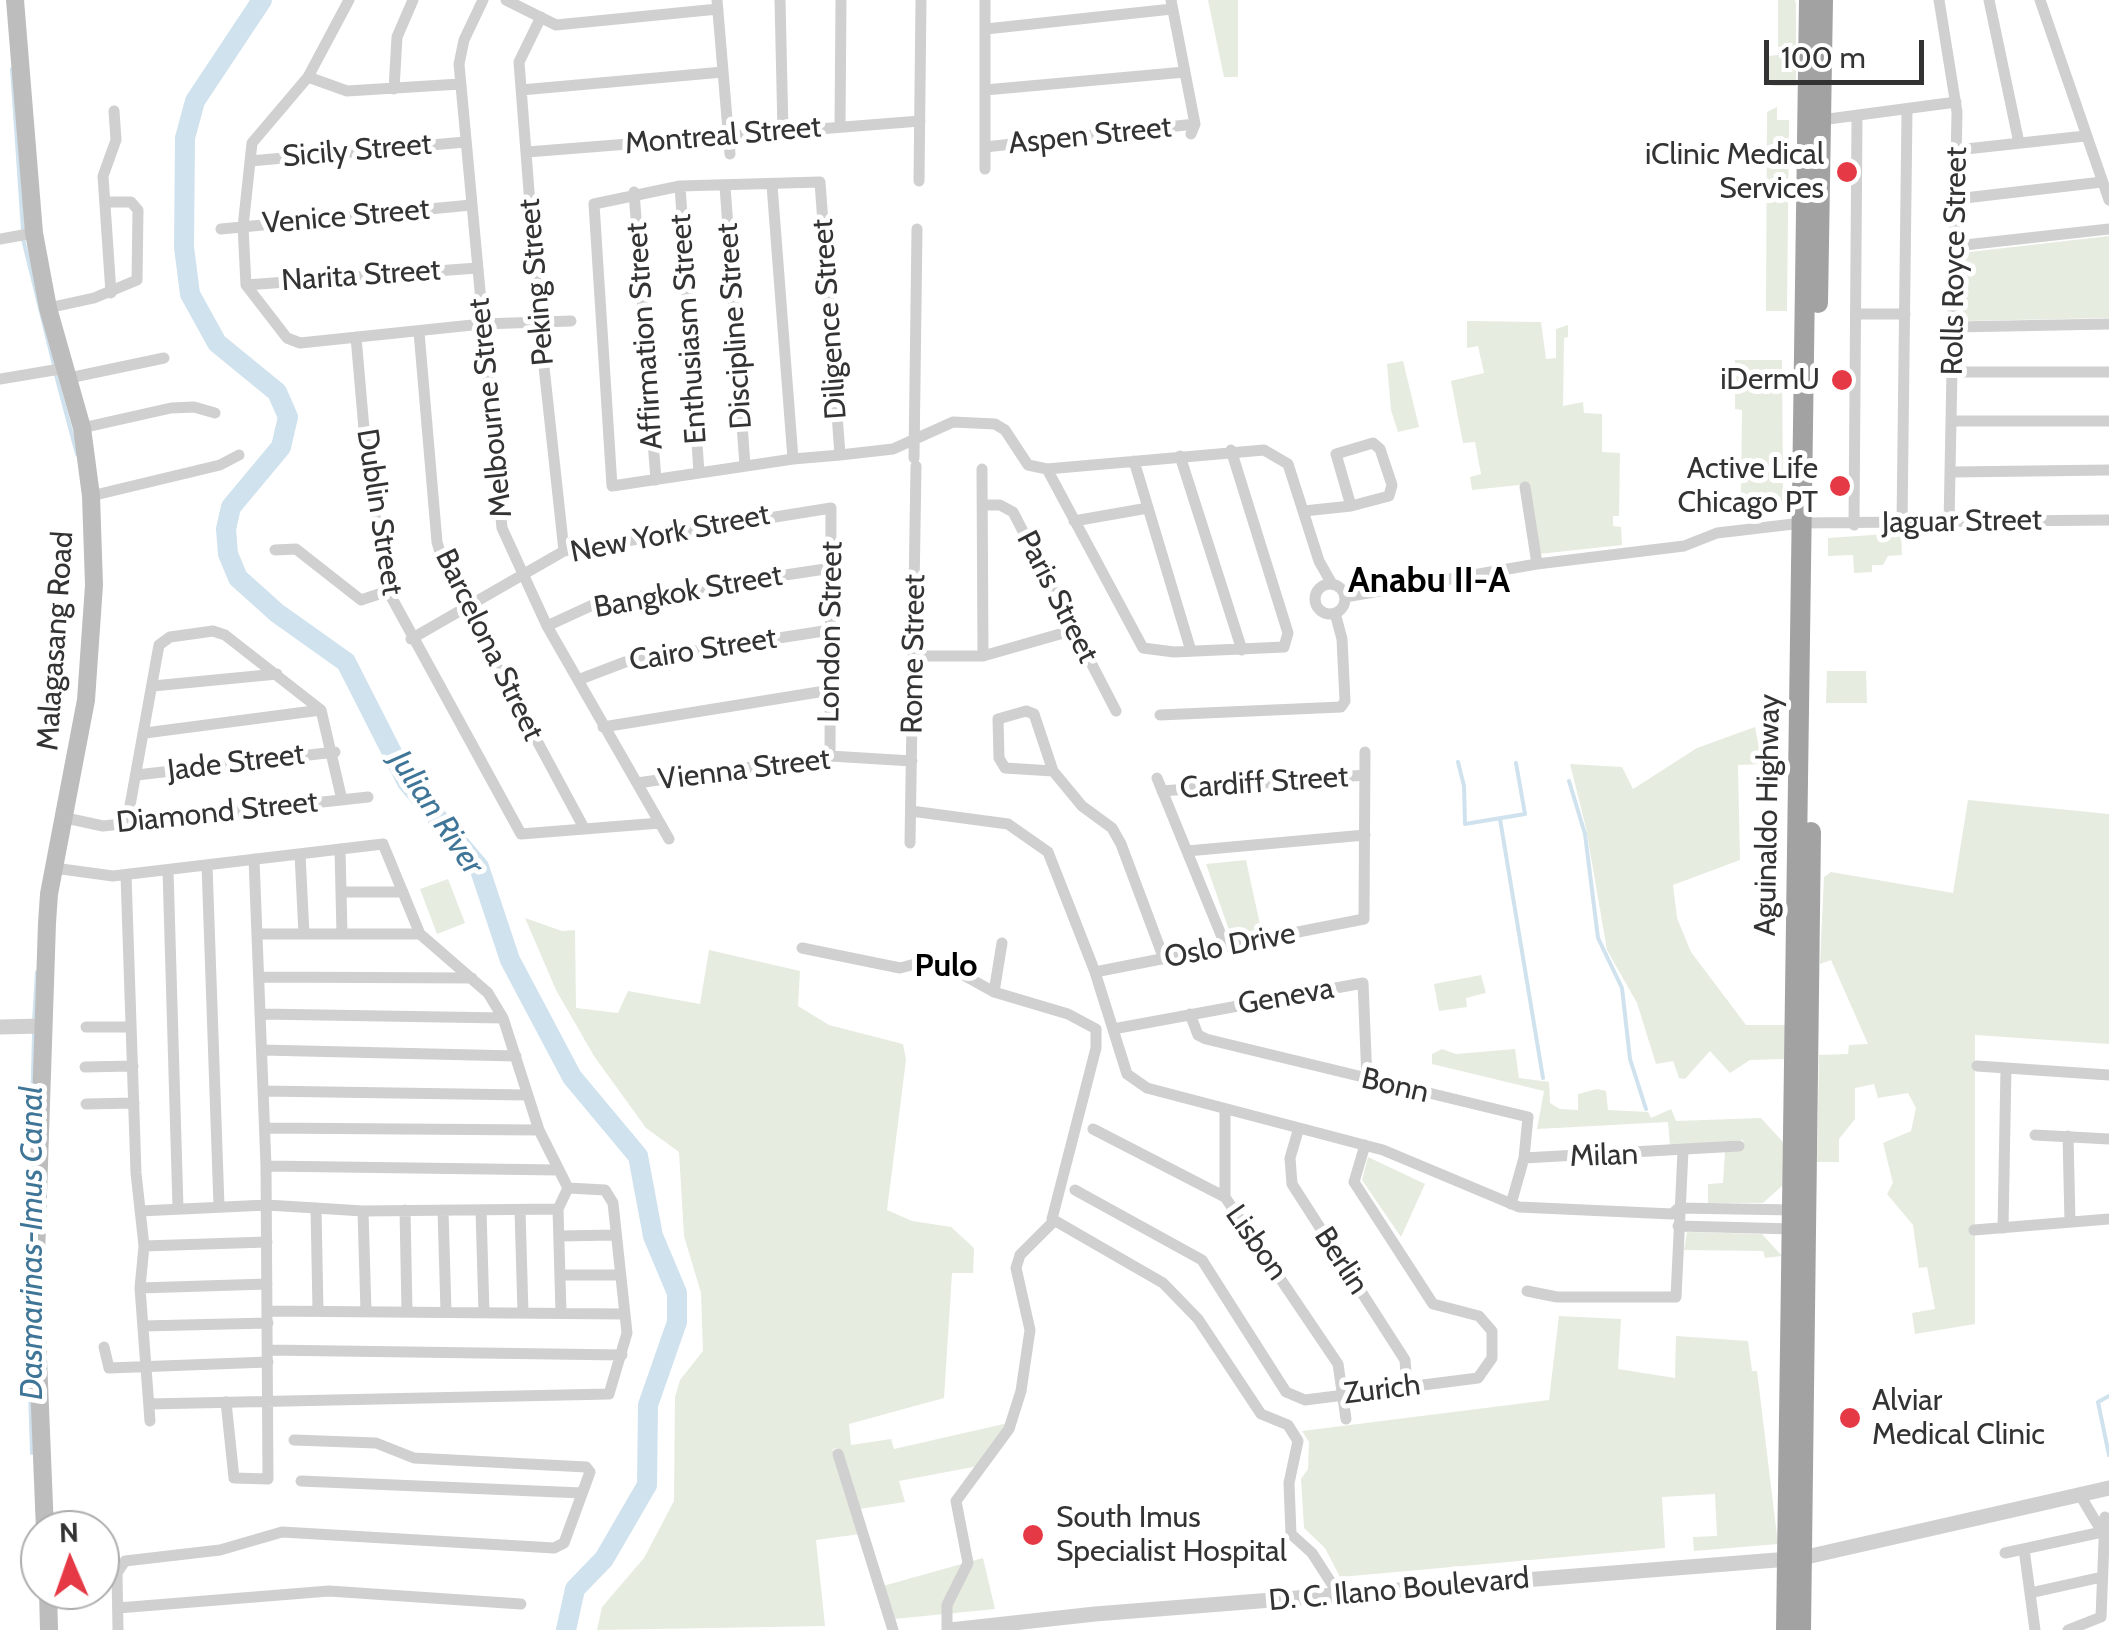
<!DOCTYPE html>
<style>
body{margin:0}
#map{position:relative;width:2109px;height:1630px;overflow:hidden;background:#fff;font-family:Cabin,sans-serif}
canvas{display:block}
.north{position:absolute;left:20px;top:1510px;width:100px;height:100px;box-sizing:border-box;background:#fff;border:2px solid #adadad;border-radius:50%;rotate:358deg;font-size:28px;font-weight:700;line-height:40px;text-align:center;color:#333}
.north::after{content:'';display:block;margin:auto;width:35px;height:45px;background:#e63946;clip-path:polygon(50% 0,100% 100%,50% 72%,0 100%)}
.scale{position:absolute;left:1764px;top:40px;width:160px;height:45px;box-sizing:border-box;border:5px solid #333;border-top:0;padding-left:12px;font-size:30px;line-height:35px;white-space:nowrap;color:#333;-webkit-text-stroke:8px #fff;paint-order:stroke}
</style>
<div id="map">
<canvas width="2109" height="1630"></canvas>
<div class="north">N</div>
<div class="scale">100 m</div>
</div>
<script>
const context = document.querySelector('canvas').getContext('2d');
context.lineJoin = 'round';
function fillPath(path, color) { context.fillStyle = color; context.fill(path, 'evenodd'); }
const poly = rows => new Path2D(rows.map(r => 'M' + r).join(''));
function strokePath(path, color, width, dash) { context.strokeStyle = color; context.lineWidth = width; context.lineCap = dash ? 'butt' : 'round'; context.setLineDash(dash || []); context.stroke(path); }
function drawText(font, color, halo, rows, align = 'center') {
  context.font = font + ' Cabin,sans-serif'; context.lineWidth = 10; context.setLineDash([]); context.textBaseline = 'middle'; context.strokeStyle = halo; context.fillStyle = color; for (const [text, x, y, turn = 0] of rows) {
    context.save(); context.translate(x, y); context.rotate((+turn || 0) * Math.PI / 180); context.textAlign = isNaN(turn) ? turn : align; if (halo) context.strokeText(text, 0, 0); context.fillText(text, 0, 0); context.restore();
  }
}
fillPath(poly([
 [1208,0,1238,0,1238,77,1224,77],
 [1778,0,1795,0,1796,5,1796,86,1773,86,1768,81,1768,56,1778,55],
 [1777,107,1777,120,1789,120,1787,311,1766,311,1767,112],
 [2109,236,2109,318,1963,321,1961,253],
 [1467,321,1541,322,1546,359,1556,358,1556,329,1568,325,1568,337,1564,338,1563,406,1583,402,1584,413,1602,414,1602,452,1620,453,1619,516,1613,516,1613,526,1621,527,1622,545,1539,554,1529,484,1472,490,1470,477,1481,474,1475,442,1463,443,1451,381,1484,373,1478,346,1467,348],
 [1735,360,1782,360,1783,503,1737,503,1741,495,1742,410,1735,409],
 [1403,361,1419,427,1398,432,1391,410,1387,364],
 [1901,533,1902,555,1888,556,1883,565,1872,565,1872,572,1854,573,1853,555,1828,556,1828,538],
 [1827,671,1866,671,1867,703,1826,703],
 [1755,727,1762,764,1738,765,1740,860,1673,885,1677,918,1691,952,1746,1025,1786,1025,1786,1059,1750,1060,1730,1073,1710,1051,1685,1079,1679,1078,1673,1061,1656,1064,1637,1003,1607,950,1586,828,1570,764,1622,767,1633,789,1697,748],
 [1968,800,2109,814,2109,1044,1975,1035,1975,1324,1915,1334,1912,1313,1935,1309,1927,1267,1919,1268,1913,1225,1887,1194,1893,1183,1883,1143,1911,1131,1916,1108,1908,1093,1878,1098,1874,1084,1855,1088,1855,1119,1839,1139,1839,1162,1817,1162,1819,1055,1848,1054,1849,1045,1868,1044,1831,960,1820,964,1824,877,1831,872,1953,893],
 [1246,860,1261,929,1231,936,1206,864],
 [448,879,465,923,437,934,420,889],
 [525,918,562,931,575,930,576,1008,618,1013,628,991,700,1004,709,950,800,971,798,1006,829,1025,903,1044,906,1060,887,1210,912,1221,951,1227,974,1248,973,1273,952,1273,944,1398,849,1424,851,1445,891,1439,894,1449,1017,1421,989,1464,899,1481,905,1502,859,1509,838,1448,833,1449,860,1534,816,1540,825,1626,597,1630,602,1607,644,1558,674,1501,675,1397,680,1380,703,1351,701,1293,684,1236,679,1152,646,1128,594,1056,556,990],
 [1481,975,1486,993,1466,998,1467,1007,1439,1011,1434,984],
 [1442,1049,1456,1054,1515,1049,1519,1078,1549,1082,1550,1103,1560,1109,1578,1110,1578,1094,1597,1089,1606,1091,1608,1110,1648,1112,1651,1118,1671,1109,1676,1121,1761,1118,1783,1142,1783,1185,1763,1203,1708,1203,1708,1184,1723,1183,1725,1152,1743,1150,1743,1140,1670,1146,1668,1122,1537,1129,1544,1091,1432,1064,1432,1054],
 [1368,1157,1425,1184,1401,1237,1362,1180],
 [1687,1232,1762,1234,1782,1256,1765,1258,1763,1251,1684,1250],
 [1559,1316,1621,1319,1618,1369,1675,1378,1676,1336,1748,1341,1752,1371,1757,1371,1778,1544,1694,1551,1693,1537,1717,1536,1715,1494,1662,1497,1665,1548,1340,1577,1325,1548,1304,1528,1301,1479,1308,1469,1309,1442,1302,1431,1549,1400],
 [983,1558,995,1609,894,1619,883,1586]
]), '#e6ecdf');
strokePath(poly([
 [12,69,23,230],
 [23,239,54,365],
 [56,375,77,454],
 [1458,762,1464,786,1465,824,1525,814,1516,763],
 [1569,781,1585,834,1598,938,1622,988,1630,1059,1646,1109],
 [1500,819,1543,1078],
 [34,1022,37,972],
 [32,1114,34,1033],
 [28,1328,32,1453],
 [2109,1396,2098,1402,2109,1455]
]), '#cfe2ee', 4);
strokePath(poly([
 [262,0,195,101,185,138,184,247,190,294,217,343,277,392,288,417,281,447,231,507,226,529,228,554,238,578,277,613,346,662,407,782,479,867,510,960,572,1077,638,1156,653,1236,677,1293,677,1322,648,1405,647,1485,604,1559,575,1589,566,1630]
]), '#cfe2ee', 20);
strokePath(poly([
 [349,0,308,77,252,143,243,227,246,285,287,338,300,343,482,324,571,321],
 [483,0,464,40,459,64,502,528,547,626,669,839],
 [506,0,556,25,718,9],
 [717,0,730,154],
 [780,0,783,131],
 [1171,0,1195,124,1191,134],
 [1939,0,1957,112,1949,524],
 [1989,0,2019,143],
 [2040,0,2109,200],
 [541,17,519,62,539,321,564,551],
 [986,29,1172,9],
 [308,77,347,91,460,84],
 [394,89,397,37,413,0],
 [521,90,723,72],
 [985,90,1185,72],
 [1821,120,1956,102],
 [840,126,841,0],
 [985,147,1195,124],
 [1957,150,2085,136],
 [527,152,920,121],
 [250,161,465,142],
 [985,169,985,0],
 [919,181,921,0],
 [772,185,793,459],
 [680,186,699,473],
 [725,186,745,466],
 [634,192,656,480],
 [1956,199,2102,182],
 [221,229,471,205],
 [0,239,34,233],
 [1956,246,2109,229],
 [246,285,477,268],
 [111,293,103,176,116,140,114,111],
 [48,308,94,298,137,280,138,210,131,202,105,202],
 [1856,314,1905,314],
 [1955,327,2109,324],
 [419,332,437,542,445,570,584,828],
 [356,337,368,475,388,591,521,834,660,823],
 [1954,372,2109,372],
 [69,378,164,358],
 [0,379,66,368],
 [1953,421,2109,421],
 [82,428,171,408,194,407,215,413],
 [840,455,820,182,680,186,594,204,612,486,793,459,840,455,893,449,953,422,995,424,1005,430,1028,465,1047,469,1264,450,1288,464,1319,561,1332,584],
 [1180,456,1242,650],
 [914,458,917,229],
 [1134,461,1191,651],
 [982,469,983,656],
 [1047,469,1143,648,1174,652,1284,647,1288,633,1231,450],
 [1953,472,2109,470],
 [1525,487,1537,564],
 [91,496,220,465,239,455],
 [983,505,1000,505,1013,512,1116,711],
 [1304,511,1351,506,1389,496,1392,485,1380,449,1373,443,1336,454,1351,506],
 [1074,521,1148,508],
 [1902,524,1907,110],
 [1854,525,1857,118],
 [275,550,296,549,361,600,388,591],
 '1315 599a15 15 0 1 1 30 0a15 15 0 1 1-30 0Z',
 [1345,597,1537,564,1684,546,1717,533,1802,523,2109,520],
 [547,626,597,603,832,568],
 [411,639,564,551,831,508,830,756],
 [914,656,983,656,1074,630],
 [578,680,625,662,830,630],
 [153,686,277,674],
 [1160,715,1341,707,1345,701,1342,639,1335,613],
 [603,727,831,690],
 [145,733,321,710],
 [1053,771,1005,768,999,758,998,719,1026,711,1034,714,1053,771,1082,806,1112,828,1121,844,1164,959],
 [137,775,335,752],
 [1157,778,1226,947],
 [637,783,830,756,912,761],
 [1162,791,1365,775],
 [911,811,1008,824,1048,852,1095,972,1127,1074,1147,1088,1383,1150,1519,1207,1672,1214,1679,1208,1793,1210],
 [66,818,103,826,368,797],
 [127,822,159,645,170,637,213,631,225,635,321,710,342,800],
 [910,843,916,466],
 [340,849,342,934],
 [1187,851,1365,835],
 [300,854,304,934],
 [207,865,219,1206],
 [54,868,113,876,383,844,420,934,488,993,503,1018,539,1130,568,1188],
 [168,870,178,1208],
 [126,875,136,1173,144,1246,140,1288,150,1421],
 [342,892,403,892],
 [257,934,420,934],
 [802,948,900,968,919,963,958,972,994,992,1068,1014,1096,1029,1096,1048,1052,1219,1163,1283,1198,1319,1261,1414,1288,1425,1298,1441,1289,1483,1291,1534,1312,1553,1339,1595],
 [1095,972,1364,919,1365,752],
 [259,977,472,978],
 [994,992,1002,943],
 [261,1014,503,1018],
 [1190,1014,1198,1035,1206,1039,1528,1117,1524,1158,1511,1204],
 [86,1027,131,1027],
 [1113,1029,1363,983,1367,1080],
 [262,1050,516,1056],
 [1977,1066,2109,1075],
 [85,1067,133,1066],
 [263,1091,526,1095],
 [86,1104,134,1103],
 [265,1128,539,1130],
 [1093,1129,1225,1197,1338,1364,1346,1419],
 [1298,1131,1290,1158,1292,1184,1405,1360,1407,1387],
 [2035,1135,2109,1139],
 [2068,1136,2070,1222],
 [1524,1158,1739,1146],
 [266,1166,559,1170],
 [1075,1190,1202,1260,1286,1392,1305,1400,1478,1378,1492,1358,1492,1331,1479,1316,1433,1304,1354,1182,1365,1145],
 [1225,1197,1225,1111],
 [316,1208,318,1311],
 [405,1210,407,1312],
 [443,1210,446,1312],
 [481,1210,484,1313],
 [520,1210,523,1313],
 [140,1211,267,1205,363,1211,558,1209],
 [363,1211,366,1312],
 [1678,1226,1794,1229],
 [2003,1228,2006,1068],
 [1974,1230,2109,1219],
 [559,1236,614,1235],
 [144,1246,267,1242],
 [560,1275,618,1275],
 [140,1288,267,1284],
 [1527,1291,1557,1297,1676,1297,1683,1151],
 [267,1311,625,1314],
 [561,1313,558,1209,568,1188],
 [143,1326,268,1323],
 [104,1347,109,1368,268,1362],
 [268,1350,622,1355],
 [226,1402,234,1478,268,1479,266,1166,254,859],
 [149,1404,609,1394,627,1333,613,1203,605,1190,568,1188],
 [838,1454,893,1630],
 [301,1481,582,1493],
 [2080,1495,2102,1532],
 [2024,1549,2035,1630],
 [2005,1553,2102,1532],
 [2030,1593,2102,1577],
 [118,1608,329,1591,521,1604],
 [118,1630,117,1573,125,1561,220,1550,282,1532,554,1548,564,1543,590,1472,586,1467,414,1458,376,1443,294,1440],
 [947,1630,947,1605,968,1563,956,1501,1009,1429,1021,1391,1030,1330,1016,1268,1020,1255,1053,1222],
 [2068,1630,2101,1617,2105,1517]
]), '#d0d0d0', 11);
strokePath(poly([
 [0,1027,42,1026],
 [950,1630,1095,1614,1802,1558,2109,1488]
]), '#d0d0d0', 15);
strokePath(poly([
 [15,0,34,233,48,308,82,428,91,496,94,585,86,700,49,894,47,923,35,1285,45,1530],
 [48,1590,49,1630]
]), '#bdbdbd', 18);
strokePath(poly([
 [1818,303,1823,0],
 [1786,1630,1809,0],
 [1801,1630,1811,832]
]), '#a2a2a2', 20);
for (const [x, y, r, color] of [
 [1847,172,12,"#e63946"],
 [1842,380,12,"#e63946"],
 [1840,486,12,"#e63946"],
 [1850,1418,12,"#e63946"],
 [1033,1535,12,"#e63946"]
]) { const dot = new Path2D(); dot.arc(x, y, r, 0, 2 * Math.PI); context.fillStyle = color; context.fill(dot); strokePath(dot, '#fff', 4); }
drawText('30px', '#333', '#fff', [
 ["Montreal Street",723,136,-5],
 ["Aspen Street",1090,136,-6],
 ["Sicily Street",357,151,-5],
 ["Venice Street",346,217,-5],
 ["Rolls Royce Street",1955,261,-89],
 ["Narita Street",361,276,-4],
 ["Peking Street",537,282,-95],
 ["Diligence Street",830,319,-94],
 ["Discipline Street",735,326,-94],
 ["Enthusiasm Street",689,329,-94],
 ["Affirmation Street",645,336,-94],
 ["Melbourne Street",491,408,-96],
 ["Dublin Street",379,512,81],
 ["Jaguar Street",1962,522,-1],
 ["New York Street",670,534,-11],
 ["Bangkok Street",688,592,-10],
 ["Paris Street",1057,597,63],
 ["London Street",831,632,-89],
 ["Malagasang Road",56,641,-86],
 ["Barcelona Street",489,645,64],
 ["Cairo Street",703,650,-9],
 ["Rome Street",914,654,-89],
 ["Jade Street",236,763,-7],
 ["Vienna Street",744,770,-7],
 ["Cardiff Street",1264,783,-4],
 ["Diamond Street",217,813,-6],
 ["Aguinaldo Highway",1768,815,-89],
 ["Oslo Drive",1230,946,-11],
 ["Geneva",1286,997,-10],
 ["Bonn",1395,1086,13],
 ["Milan",1604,1156,-2],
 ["Lisbon",1256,1243,55],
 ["Berlin",1341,1261,57],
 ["Zurich",1382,1390,-7],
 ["D. C. Ilano Boulevard",1399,1590,-5]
]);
drawText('30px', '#333', '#fff', [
 ["iClinic Medical",1824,155],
 ["Services",1824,189],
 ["iDermU",1820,380],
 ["Active Life",1818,469],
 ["Chicago PT",1818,503],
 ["Alviar",1872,1401,"left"],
 ["Medical Clinic",1872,1435,"left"],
 ["South Imus",1056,1518,"left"],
 ["Specialist Hospital",1056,1552,"left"]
], 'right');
drawText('italic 32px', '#3f7597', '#fff', [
 ["Julian River",436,813,56],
 ["Dasmarinas-Imus Canal",33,1243,-90]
]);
drawText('bold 32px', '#000', '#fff', [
 ["Pulo",946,967]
]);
drawText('bold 35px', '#000', '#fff', [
 ["Anabu II-A",1429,582]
]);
</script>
